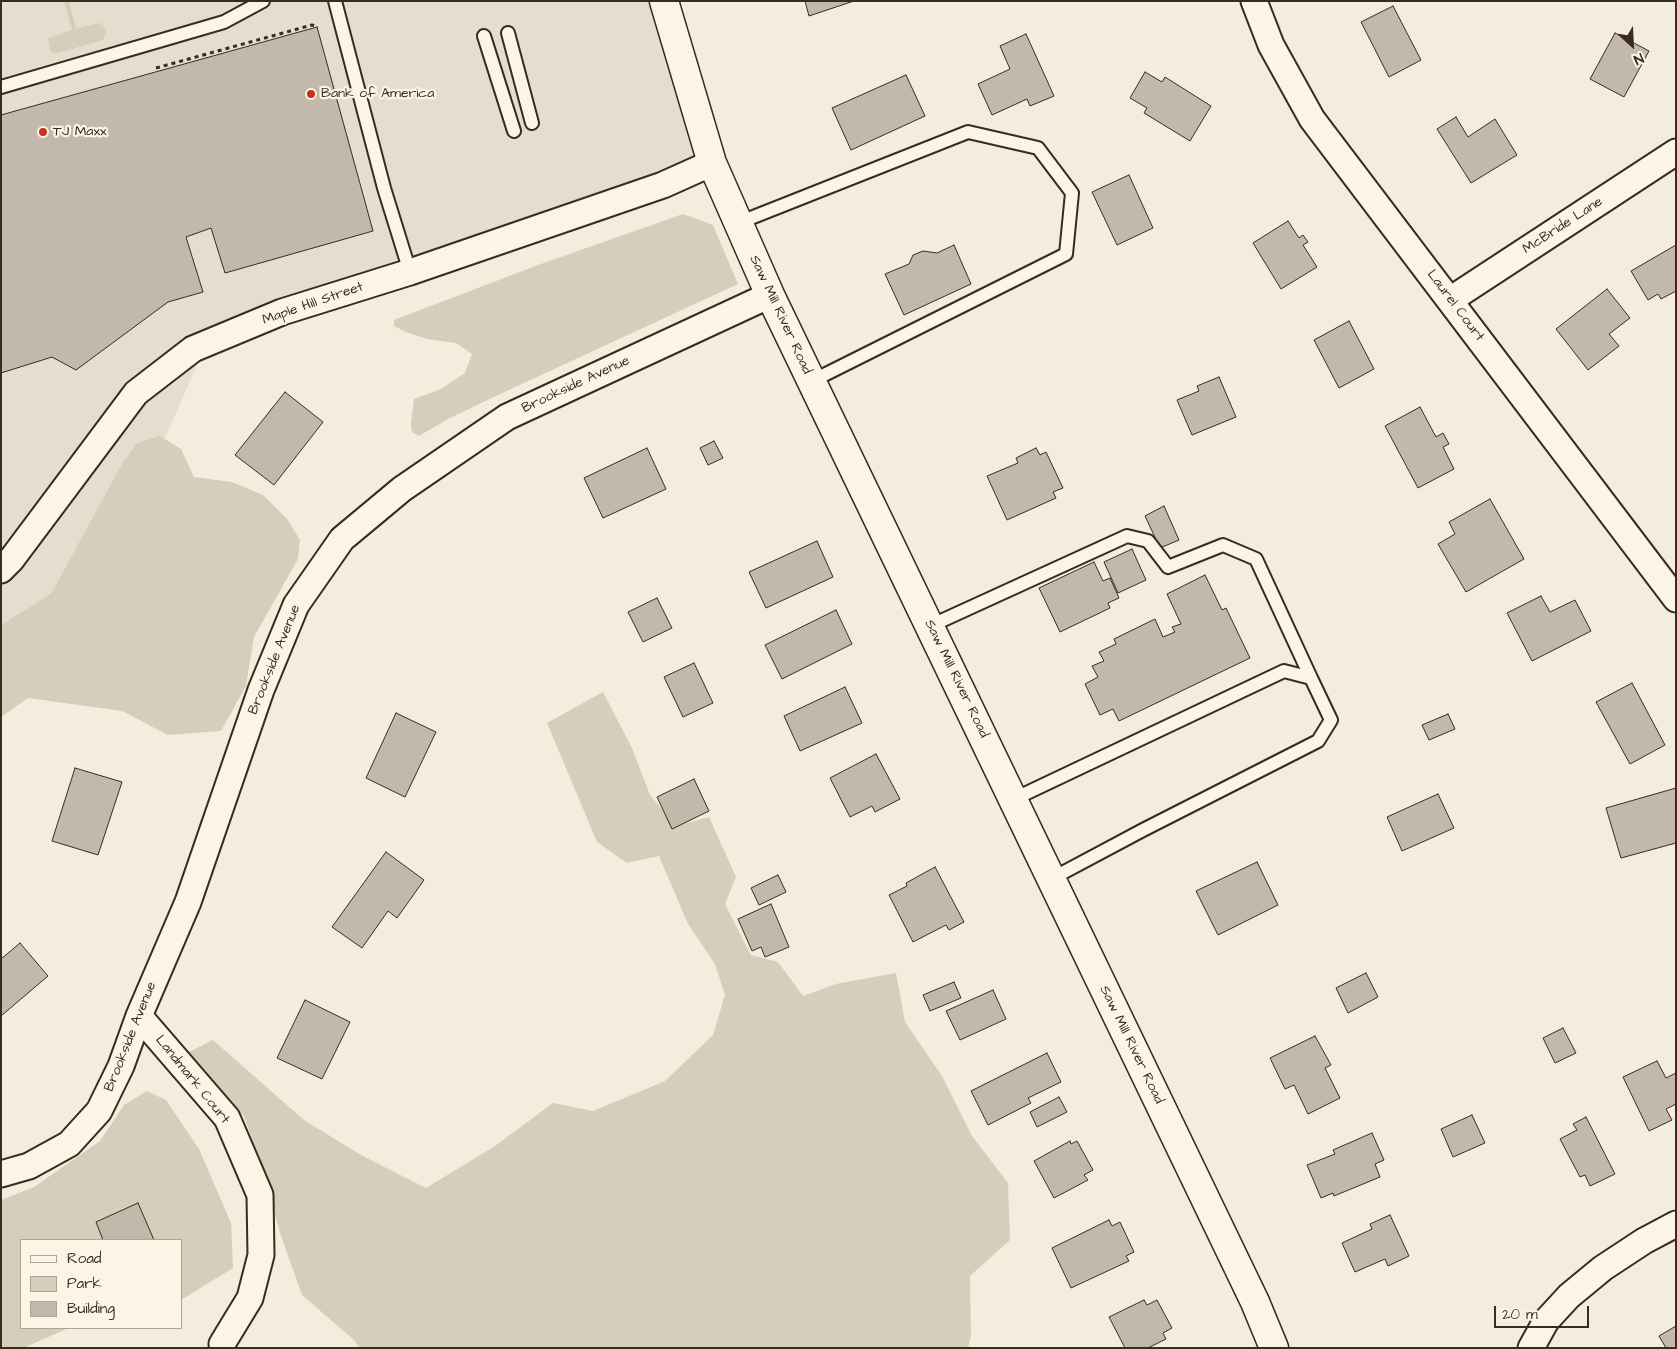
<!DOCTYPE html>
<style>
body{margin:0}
#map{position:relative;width:1677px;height:1349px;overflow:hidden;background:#f4eddd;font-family:"Architects Daughter",sans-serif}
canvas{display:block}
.frame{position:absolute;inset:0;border:2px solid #3b2a1e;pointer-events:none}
.legend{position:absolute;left:20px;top:1239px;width:162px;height:90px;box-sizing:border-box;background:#fcf5e5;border:1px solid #afa495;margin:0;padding:6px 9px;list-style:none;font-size:15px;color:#3b2a1e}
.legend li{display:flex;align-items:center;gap:10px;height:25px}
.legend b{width:25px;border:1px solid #afa495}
.north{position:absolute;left:1607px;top:20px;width:50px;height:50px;-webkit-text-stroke:4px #fcf5e5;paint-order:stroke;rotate:155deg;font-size:14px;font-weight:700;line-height:20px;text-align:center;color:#3b2a1e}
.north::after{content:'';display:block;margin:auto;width:18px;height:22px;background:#3b2a1e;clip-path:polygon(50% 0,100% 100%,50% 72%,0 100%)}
.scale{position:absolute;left:1494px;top:1306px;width:95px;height:22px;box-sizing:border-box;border:2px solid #3b2a1e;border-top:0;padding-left:6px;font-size:15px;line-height:18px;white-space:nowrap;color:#3b2a1e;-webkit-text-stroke:4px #fcf5e5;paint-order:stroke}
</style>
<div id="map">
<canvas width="1677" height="1349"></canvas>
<div class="frame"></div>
<ul class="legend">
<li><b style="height:6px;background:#fcf5e5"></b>Road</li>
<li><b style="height:14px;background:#d6cdbd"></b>Park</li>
<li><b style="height:14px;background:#c3b9aa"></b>Building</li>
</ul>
<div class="north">N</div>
<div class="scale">20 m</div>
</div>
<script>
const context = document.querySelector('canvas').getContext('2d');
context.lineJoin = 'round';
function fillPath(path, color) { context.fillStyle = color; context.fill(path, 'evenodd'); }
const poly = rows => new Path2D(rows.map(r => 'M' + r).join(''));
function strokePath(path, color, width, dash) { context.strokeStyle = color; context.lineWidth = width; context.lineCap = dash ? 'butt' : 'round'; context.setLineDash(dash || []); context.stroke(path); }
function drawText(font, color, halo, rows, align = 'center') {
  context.font = font + ' "Architects Daughter",sans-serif'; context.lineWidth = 4.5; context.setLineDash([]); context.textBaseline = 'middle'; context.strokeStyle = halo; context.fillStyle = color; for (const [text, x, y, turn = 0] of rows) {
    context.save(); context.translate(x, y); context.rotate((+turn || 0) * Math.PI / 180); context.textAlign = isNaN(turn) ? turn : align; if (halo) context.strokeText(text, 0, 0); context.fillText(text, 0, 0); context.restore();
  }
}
fillPath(poly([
 [1,1,671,1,712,163,203,351,139,498,80,595,1,642]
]), '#e5ddce');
fillPath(poly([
 [64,1,69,1,76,29,98,23,103,25,106,33,103,40,54,54,50,50,48,38,72,30],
 [683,214,713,225,738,284,498,395,448,419,419,436,412,432,411,424,414,399,441,389,465,373,472,354,456,343,427,339,406,332,394,326,394,320,538,265],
 [160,436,181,449,194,477,232,482,263,495,287,519,300,540,298,559,254,637,246,686,221,731,168,735,122,711,28,698,1,717,1,625,51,594,122,464,137,443],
 [603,692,632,748,650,795,676,826,709,817,736,877,725,904,751,955,778,962,803,996,836,984,896,973,905,1022,942,1076,972,1136,1008,1183,1010,1240,970,1276,971,1336,968,1348,360,1348,354,1340,302,1295,280,1233,264,1174,244,1116,189,1052,213,1040,304,1120,361,1155,426,1188,495,1146,553,1103,593,1111,665,1081,713,1035,725,995,715,964,688,924,659,856,627,863,597,842,547,723],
 [147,1091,166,1100,199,1149,231,1223,233,1268,181,1300,181,1240,21,1240,21,1328,69,1328,23,1348,1,1348,1,1200,34,1187,100,1141,124,1105]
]), '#d6cdbd');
const building = poly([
 [805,1,854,1,809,16,805,1],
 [1393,6,1421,60,1389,77,1361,22,1393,6],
 [317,27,373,231,225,273,211,228,186,237,203,292,168,302,76,370,52,357,1,373,1,115,317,27],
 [1615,33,1649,51,1624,97,1590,79,1615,33],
 [1026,34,1054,96,1030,106,1027,99,992,115,978,84,1010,69,1000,46,1026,34],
 [1145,72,1162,82,1165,77,1211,106,1190,141,1144,113,1147,108,1130,98,1145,72],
 [906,75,925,116,851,150,832,108,906,75],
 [1456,117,1468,137,1495,119,1517,155,1471,183,1437,129,1456,117],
 [1129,175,1153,228,1117,245,1092,192,1129,175],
 [1288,221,1299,238,1303,235,1308,242,1303,245,1317,267,1281,289,1253,243,1288,221],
 [954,245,971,284,904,315,885,274,909,264,913,255,923,251,937,253,954,245],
 [1676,245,1676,291,1661,299,1658,294,1648,300,1631,271,1676,245],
 [1607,289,1630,318,1609,334,1619,346,1588,370,1556,329,1607,289],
 [1349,321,1374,369,1339,388,1314,340,1349,321],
 [1219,377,1236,417,1192,435,1177,400,1199,391,1197,386,1219,377],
 [285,392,323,422,274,485,235,455,285,392],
 [1420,407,1436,437,1443,433,1449,444,1443,447,1454,469,1418,488,1385,426,1420,407],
 [714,441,723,458,708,465,700,448,714,441],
 [647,448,666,489,603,518,584,478,647,448],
 [1036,448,1040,455,1046,452,1063,488,1053,492,1056,498,1007,520,987,476,1018,463,1016,458,1036,448],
 [1490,499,1524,559,1466,592,1438,544,1455,534,1449,522,1490,499],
 [1164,506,1179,540,1160,548,1145,516,1164,506],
 [817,541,833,577,766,608,749,572,817,541],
 [1132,549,1146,580,1118,593,1104,562,1132,549],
 [1094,562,1103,581,1110,578,1119,598,1108,603,1110,608,1060,632,1039,588,1094,562],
 [1205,575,1222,610,1226,608,1250,658,1119,721,1113,709,1100,715,1085,684,1098,677,1092,666,1104,661,1099,652,1116,644,1114,639,1155,619,1163,637,1175,632,1172,627,1181,624,1167,594,1205,575],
 [1541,596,1550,612,1575,600,1591,631,1532,661,1507,613,1541,596],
 [657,598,672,628,643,642,628,612,657,598],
 [836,610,852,644,782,679,765,645,836,610],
 [694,663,713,703,683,717,664,677,694,663],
 [1632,683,1665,745,1630,764,1596,702,1632,683],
 [845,687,862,723,800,751,784,716,845,687],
 [396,713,436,732,405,797,366,778,396,713],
 [1448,714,1455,729,1429,740,1422,725,1448,714],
 [876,754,900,799,875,812,872,806,850,817,830,778,876,754],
 [75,768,122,782,98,855,52,841,75,768],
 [694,779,709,811,672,829,657,797,694,779],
 [1676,788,1676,843,1621,858,1606,808,1676,788],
 [1438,794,1454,828,1402,851,1387,817,1438,794],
 [386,852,424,880,397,918,388,911,362,948,332,927,386,852],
 [1257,862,1278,905,1218,935,1196,891,1257,862],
 [935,867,964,922,949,930,946,925,913,942,889,895,907,886,906,883,935,867],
 [778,875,786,892,759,905,751,888,778,875],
 [771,904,789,947,765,957,761,947,752,951,738,919,771,904],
 [20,943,48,976,1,1016,1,959,20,943],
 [1366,973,1378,997,1348,1013,1336,988,1366,973],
 [954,982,961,998,930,1011,923,995,954,982],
 [993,990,1006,1019,960,1040,946,1011,993,990],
 [305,1000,350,1022,322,1079,277,1058,305,1000],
 [1563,1028,1576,1053,1555,1063,1543,1038,1563,1028],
 [1315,1036,1331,1065,1325,1068,1340,1098,1308,1114,1294,1085,1285,1089,1270,1058,1315,1036],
 [1047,1053,1061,1082,1028,1098,1031,1103,988,1125,971,1091,1047,1053],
 [1657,1061,1666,1078,1676,1073,1676,1104,1666,1109,1672,1120,1649,1131,1623,1077,1657,1061],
 [1059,1097,1067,1112,1037,1127,1030,1112,1059,1097],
 [1472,1115,1485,1143,1453,1157,1441,1129,1472,1115],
 [1586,1117,1615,1174,1590,1186,1585,1175,1580,1177,1560,1139,1577,1130,1573,1124,1586,1117],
 [1372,1133,1384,1160,1375,1164,1380,1177,1334,1196,1333,1193,1321,1198,1307,1165,1335,1154,1333,1150,1372,1133],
 [1070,1141,1071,1144,1077,1141,1093,1170,1084,1175,1088,1180,1054,1198,1034,1161,1070,1141],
 [138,1203,154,1240,103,1240,96,1222,138,1203],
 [1390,1215,1409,1256,1388,1266,1385,1259,1355,1272,1342,1243,1372,1229,1370,1224,1390,1215],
 [1109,1220,1112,1226,1120,1222,1134,1252,1126,1256,1129,1261,1071,1288,1052,1248,1109,1220],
 [1144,1300,1147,1305,1157,1300,1172,1328,1163,1333,1166,1339,1148,1348,1125,1348,1109,1317,1144,1300],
 [1676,1326,1676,1348,1666,1348,1659,1336,1676,1326]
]);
fillPath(building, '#c3b9aa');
strokePath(building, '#3b2a1e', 1);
const service = poly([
 [335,1,384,188,410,272],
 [508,33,532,123],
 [484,36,514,131],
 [1,87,224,22,263,1],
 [738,223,968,132,1038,148,1072,193,1066,254,812,381],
 [930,626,1127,536,1148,541,1168,567,1223,545,1256,559,1311,678],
 [1014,799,1284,671,1311,678,1331,720,1318,741,1143,830,1051,879]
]);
const minor = poly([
 [1254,1,1271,45,1312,119,1676,599],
 [1450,300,1676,152],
 [1,570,11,560,136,393,193,349,282,312,410,272,663,185,712,163],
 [139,1016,227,1118,260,1195,261,1255,250,1298,222,1344],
 [1,1174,29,1166,69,1144,99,1111,121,1066,139,1016,188,902,261,690,296,605,342,539,402,489,507,417,770,295],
 [1531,1348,1546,1321,1569,1296,1603,1268,1644,1241,1676,1224]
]);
const trunk = poly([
 [664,1,712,163,770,295,1255,1302,1274,1348]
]);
strokePath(service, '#3b2a1e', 16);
strokePath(minor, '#3b2a1e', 29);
strokePath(trunk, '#3b2a1e', 31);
strokePath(poly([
 [156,68,312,25,318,27]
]), '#3b2a1e', 3, [4, 4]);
strokePath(service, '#fcf5e5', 12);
strokePath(minor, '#fcf5e5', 25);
strokePath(trunk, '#fcf5e5', 28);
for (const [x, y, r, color] of [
 [311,94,5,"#c8321e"],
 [43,132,5,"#c8321e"]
]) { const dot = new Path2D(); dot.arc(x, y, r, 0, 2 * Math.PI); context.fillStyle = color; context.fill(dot); strokePath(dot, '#fcf5e5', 2); }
drawText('14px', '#3b2a1e', '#fcf5e5', [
 ["Bank of America",321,94],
 ["TJ Maxx",53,132]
], 'left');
drawText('14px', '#3b2a1e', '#fcf5e5', [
 ["McBride Lane",1563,226,-33],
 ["Maple Hill Street",313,304,-19],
 ["Laurel Court",1455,306,53],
 ["Saw Mill River Road",780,315,65],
 ["Brookside Avenue",576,385,-25],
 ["Brookside Avenue",275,660,-68],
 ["Saw Mill River Road",956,679,64],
 ["Brookside Avenue",131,1037,-68],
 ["Saw Mill River Road",1131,1045,64],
 ["Landmark Court",192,1080,51]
]);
</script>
